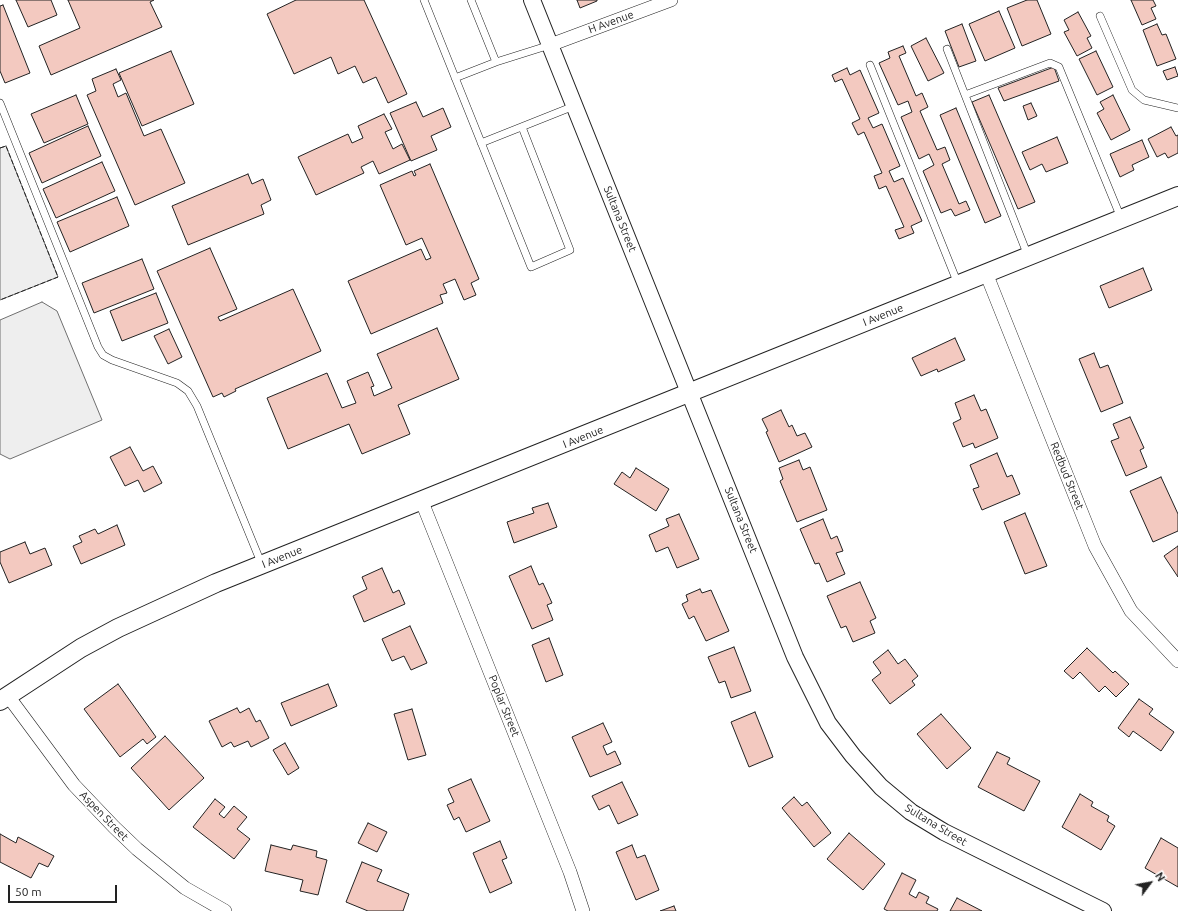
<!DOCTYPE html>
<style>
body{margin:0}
#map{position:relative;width:1178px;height:911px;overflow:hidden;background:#fff;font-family:Ubuntu,sans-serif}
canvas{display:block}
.north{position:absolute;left:1130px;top:863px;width:40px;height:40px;-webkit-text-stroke:3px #fff;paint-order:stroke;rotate:58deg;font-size:11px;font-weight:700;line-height:16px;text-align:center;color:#222}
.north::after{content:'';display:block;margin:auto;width:14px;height:18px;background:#222;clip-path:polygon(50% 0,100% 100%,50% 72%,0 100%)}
.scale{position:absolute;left:8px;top:885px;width:109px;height:18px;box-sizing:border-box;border:2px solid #222;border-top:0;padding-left:5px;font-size:12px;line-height:14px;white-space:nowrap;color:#222;-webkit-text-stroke:3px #fff;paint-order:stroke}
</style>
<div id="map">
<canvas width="1178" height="911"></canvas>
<div class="north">N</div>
<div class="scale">50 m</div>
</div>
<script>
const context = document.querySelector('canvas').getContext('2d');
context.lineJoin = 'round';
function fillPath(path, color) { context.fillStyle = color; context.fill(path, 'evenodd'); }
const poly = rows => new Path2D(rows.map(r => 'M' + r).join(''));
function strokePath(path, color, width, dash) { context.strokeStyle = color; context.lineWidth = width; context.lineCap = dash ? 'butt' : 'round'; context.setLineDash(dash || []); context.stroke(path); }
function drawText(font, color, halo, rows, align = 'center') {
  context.font = font + ' Ubuntu,sans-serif'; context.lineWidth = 3; context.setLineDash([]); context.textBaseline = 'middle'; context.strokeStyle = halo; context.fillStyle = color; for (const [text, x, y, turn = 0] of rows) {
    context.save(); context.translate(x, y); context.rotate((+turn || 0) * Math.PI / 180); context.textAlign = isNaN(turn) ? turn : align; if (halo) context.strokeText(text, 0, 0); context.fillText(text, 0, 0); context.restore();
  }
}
const green = poly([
 [6,146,58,277,0,300,0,148,6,146],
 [42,302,57,311,102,420,10,459,0,454,0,320,42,302]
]);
fillPath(green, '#eee');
strokePath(green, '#6f6f6f', 1);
const building = poly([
 [16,0,51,0,57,15,28,27,16,0],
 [68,0,154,0,150,2,162,27,51,75,39,46,80,28,68,0],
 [296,0,364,0,407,94,388,103,376,77,363,83,355,66,338,74,331,57,294,74,267,14,296,0],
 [577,0,597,0,597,1,580,8,577,0],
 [1027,0,1037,0,1051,34,1022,46,1007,8,1027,0],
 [1131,0,1153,0,1156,6,1151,8,1156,19,1142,25,1131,0],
 [3,5,30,73,5,83,0,71,0,6,3,5],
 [999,11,1015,48,985,61,969,24,999,11],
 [1078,12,1091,36,1087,38,1092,48,1077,56,1064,32,1069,30,1064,20,1078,12],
 [962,24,976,61,959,67,945,31,962,24],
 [1157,24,1162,35,1166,34,1176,59,1157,66,1143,30,1157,24],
 [926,38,944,73,928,81,911,46,926,38],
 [903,46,906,53,899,56,916,96,922,93,928,107,920,111,937,150,945,147,950,160,942,164,959,204,966,201,970,210,955,216,951,209,941,213,923,171,934,165,929,154,919,159,901,117,912,112,908,101,898,105,879,63,890,58,888,52,903,46],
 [171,51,194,104,142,126,119,73,171,51],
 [1096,51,1113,87,1097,95,1079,59,1096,51],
 [1054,67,1059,81,1004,101,998,88,1054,67],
 [1175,67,1178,76,1167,80,1163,71,1175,67],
 [847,68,850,75,860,70,879,113,868,118,873,128,882,124,900,166,889,171,894,182,903,178,922,221,911,226,914,233,899,239,895,230,904,227,886,186,879,189,874,176,882,173,864,132,858,135,852,123,860,119,842,79,835,82,832,75,847,68],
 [116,69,121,80,113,84,118,97,126,93,144,136,161,129,185,183,135,205,87,95,96,91,92,79,116,69],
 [76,95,88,124,44,143,31,114,76,95],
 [989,95,1035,202,1018,209,972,102,989,95],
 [1113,95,1130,130,1111,140,1097,113,1104,109,1100,102,1113,95],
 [416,102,423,117,443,108,451,127,431,136,437,150,411,161,390,113,416,102],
 [1031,103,1037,116,1028,120,1023,106,1031,103],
 [956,108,1001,216,985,223,940,115,956,108],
 [384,114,392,129,385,132,393,149,402,144,410,160,379,174,373,161,361,167,364,173,316,195,298,157,348,134,352,143,363,138,358,126,384,114],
 [88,126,101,156,42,183,29,153,88,126],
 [1171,127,1176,136,1178,135,1178,153,1168,158,1165,153,1157,157,1148,139,1171,127],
 [1057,137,1068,163,1046,172,1042,164,1030,170,1022,152,1057,137],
 [1142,140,1149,157,1132,165,1134,170,1120,177,1110,154,1142,140],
 [102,162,115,191,56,218,43,189,102,162],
 [430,164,479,279,471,283,476,295,464,300,455,279,443,284,447,293,440,295,443,303,371,334,348,281,421,249,426,260,431,258,422,238,406,245,380,185,412,171,414,176,416,175,414,171,430,164],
 [248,174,252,184,263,179,271,200,261,205,264,214,188,245,172,206,248,174],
 [117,197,129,226,70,252,57,222,117,197],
 [210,248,237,309,218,317,220,321,293,289,321,351,235,389,236,391,224,397,222,393,213,397,157,271,210,248],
 [142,259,154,289,94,313,82,283,142,259],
 [1143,268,1152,290,1109,308,1100,286,1143,268],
 [156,293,168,323,122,341,110,311,156,293],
 [437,328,459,379,398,405,410,434,362,454,349,424,288,449,267,398,327,373,342,408,356,403,347,381,368,372,374,386,371,387,374,396,392,388,377,354,437,328],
 [169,329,182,357,168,364,154,336,169,329],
 [955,338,965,360,938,372,937,369,921,376,912,358,955,338],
 [1094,353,1100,368,1108,365,1123,403,1101,412,1079,359,1094,353],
 [974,395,981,411,986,409,998,438,975,448,973,443,963,447,953,423,961,419,955,403,974,395],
 [781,410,789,427,792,425,797,436,805,433,812,447,779,462,766,432,768,431,762,419,781,410],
 [1130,417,1144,448,1140,450,1147,467,1126,476,1111,441,1119,438,1113,424,1130,417],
 [130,447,143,471,153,466,162,483,144,492,138,480,125,486,110,457,130,447],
 [997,453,1007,477,1012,475,1020,494,982,510,973,489,979,487,970,465,997,453],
 [799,460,803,470,810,467,827,510,797,522,780,481,783,479,779,468,799,460],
 [636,468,669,489,656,511,614,484,622,472,630,478,636,468],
 [1161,477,1178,514,1178,531,1153,542,1130,491,1161,477],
 [548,503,557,527,514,543,507,522,534,513,532,508,548,503],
 [1025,513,1047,566,1025,574,1004,522,1025,513],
 [679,514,699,559,677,568,668,547,656,552,649,535,669,526,666,519,679,514],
 [823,519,831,539,837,536,843,551,836,553,845,574,827,582,819,563,815,564,800,529,823,519],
 [117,525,125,545,81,564,73,546,82,542,79,536,95,529,98,534,117,525],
 [25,542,30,554,45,548,52,565,9,583,0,562,0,552,25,542],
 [1178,546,1178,577,1164,556,1178,546],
 [531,566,539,585,543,583,552,603,547,605,553,620,532,629,509,576,531,566],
 [382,568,393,593,399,590,405,604,364,622,353,596,367,589,362,577,382,568],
 [860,582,876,618,870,621,875,633,853,642,846,626,841,628,827,596,860,582],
 [700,589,702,593,711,590,729,631,706,641,694,616,689,619,682,604,688,601,686,595,700,589],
 [410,626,427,663,411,670,404,656,392,661,382,639,410,626],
 [549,638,563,675,546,682,532,645,549,638],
 [734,647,751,691,731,698,725,681,719,683,708,657,734,647],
 [1087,648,1113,673,1115,671,1129,684,1116,697,1105,686,1099,692,1080,672,1073,679,1064,671,1087,648],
 [888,650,898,664,905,659,918,676,912,681,915,685,890,704,872,680,881,673,873,662,888,650],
 [118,684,156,737,147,744,143,739,120,757,84,709,118,684],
 [328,684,337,706,291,726,281,703,328,684],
 [1139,699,1153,709,1149,714,1174,732,1161,751,1133,731,1129,737,1118,728,1139,699],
 [237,708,240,713,249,708,256,722,260,720,269,738,251,747,248,741,234,747,231,742,222,747,209,721,237,708],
 [412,709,426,755,408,760,394,714,412,709],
 [755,712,773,757,749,767,731,722,755,712],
 [941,714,971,748,947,769,917,734,941,714],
 [603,723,612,742,603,746,607,755,615,751,621,764,590,777,572,737,603,723],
 [165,736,204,778,169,810,131,768,165,736],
 [285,743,299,768,288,775,273,750,285,743],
 [997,752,1010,758,1007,764,1040,781,1024,811,978,787,997,752],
 [471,779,490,821,466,832,459,817,454,820,447,805,454,802,448,789,471,779],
 [622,782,638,815,618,824,609,805,599,810,592,796,622,782],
 [1080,794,1093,802,1091,806,1109,816,1107,821,1115,826,1101,850,1062,827,1080,794],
 [794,797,802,806,807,802,831,833,814,847,782,808,794,797],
 [215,799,225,807,219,814,224,818,234,806,247,817,237,829,250,839,234,859,193,827,215,799],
 [368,823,387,832,377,852,358,843,368,823],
 [849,833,885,864,863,890,827,859,849,833],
 [0,834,16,843,18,837,54,856,48,867,39,863,31,878,0,862,0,834],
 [1161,838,1178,848,1178,887,1145,868,1161,838],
 [500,841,507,858,502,860,512,883,490,893,473,853,500,841],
 [271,845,291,850,293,845,317,851,316,857,327,860,318,895,300,891,303,880,265,871,271,845],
 [632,845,637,858,645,855,659,890,636,900,616,852,632,845],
 [362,862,382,870,377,881,409,894,403,911,368,911,346,902,362,862],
 [902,873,916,880,909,894,916,898,919,892,929,897,926,903,938,909,937,911,888,911,884,909,902,873],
 [957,898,982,911,950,911,957,898],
 [674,906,676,911,660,911,674,906]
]);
fillPath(building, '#f3c9c0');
strokePath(building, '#222', 1);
const service = poly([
 [424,0,531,267,570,250,522,127],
 [471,0,496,62],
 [1100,16,1132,90,1144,100,1178,108],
 [947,49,1028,256],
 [870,65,958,284],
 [455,78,496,62,550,45],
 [965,95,1050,63,1059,67,1121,218],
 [0,103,98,347,103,355,112,360,177,383,188,391,197,406,262,565],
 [481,143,574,106]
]);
const minor = poly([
 [550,45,671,0],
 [986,273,1095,546,1131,611,1178,661],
 [422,502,570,872,583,911],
 [8,696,74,785,114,827,137,849,185,888,225,911]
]);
const tertiary = poly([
 [532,0,795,657,828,723,853,756,881,787,911,812,944,832,1103,911]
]);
const secondary = poly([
 [0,701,81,648,118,628,216,583,1178,196]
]);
strokePath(service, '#222', 8);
strokePath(minor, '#222', 14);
strokePath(tertiary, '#222', 18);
strokePath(secondary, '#222', 20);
strokePath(service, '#fff', 7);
strokePath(minor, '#fff', 13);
strokePath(tertiary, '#fff', 16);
strokePath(secondary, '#fff', 18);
strokePath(poly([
 [0,148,6,146,58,277,0,300]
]), '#222', 1, [5, 2]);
drawText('11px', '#222', '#fff', [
 ["H Avenue",611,22,-20],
 ["Sultana Street",620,219,68],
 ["I Avenue",883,315,-22],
 ["I Avenue",583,437,-22],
 ["Redbud Street",1067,476,68],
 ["Sultana Street",741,520,68],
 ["I Avenue",282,557,-22],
 ["Poplar Street",504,706,68],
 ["Aspen Street",104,816,46],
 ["Sultana Street",936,825,31]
]);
</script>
